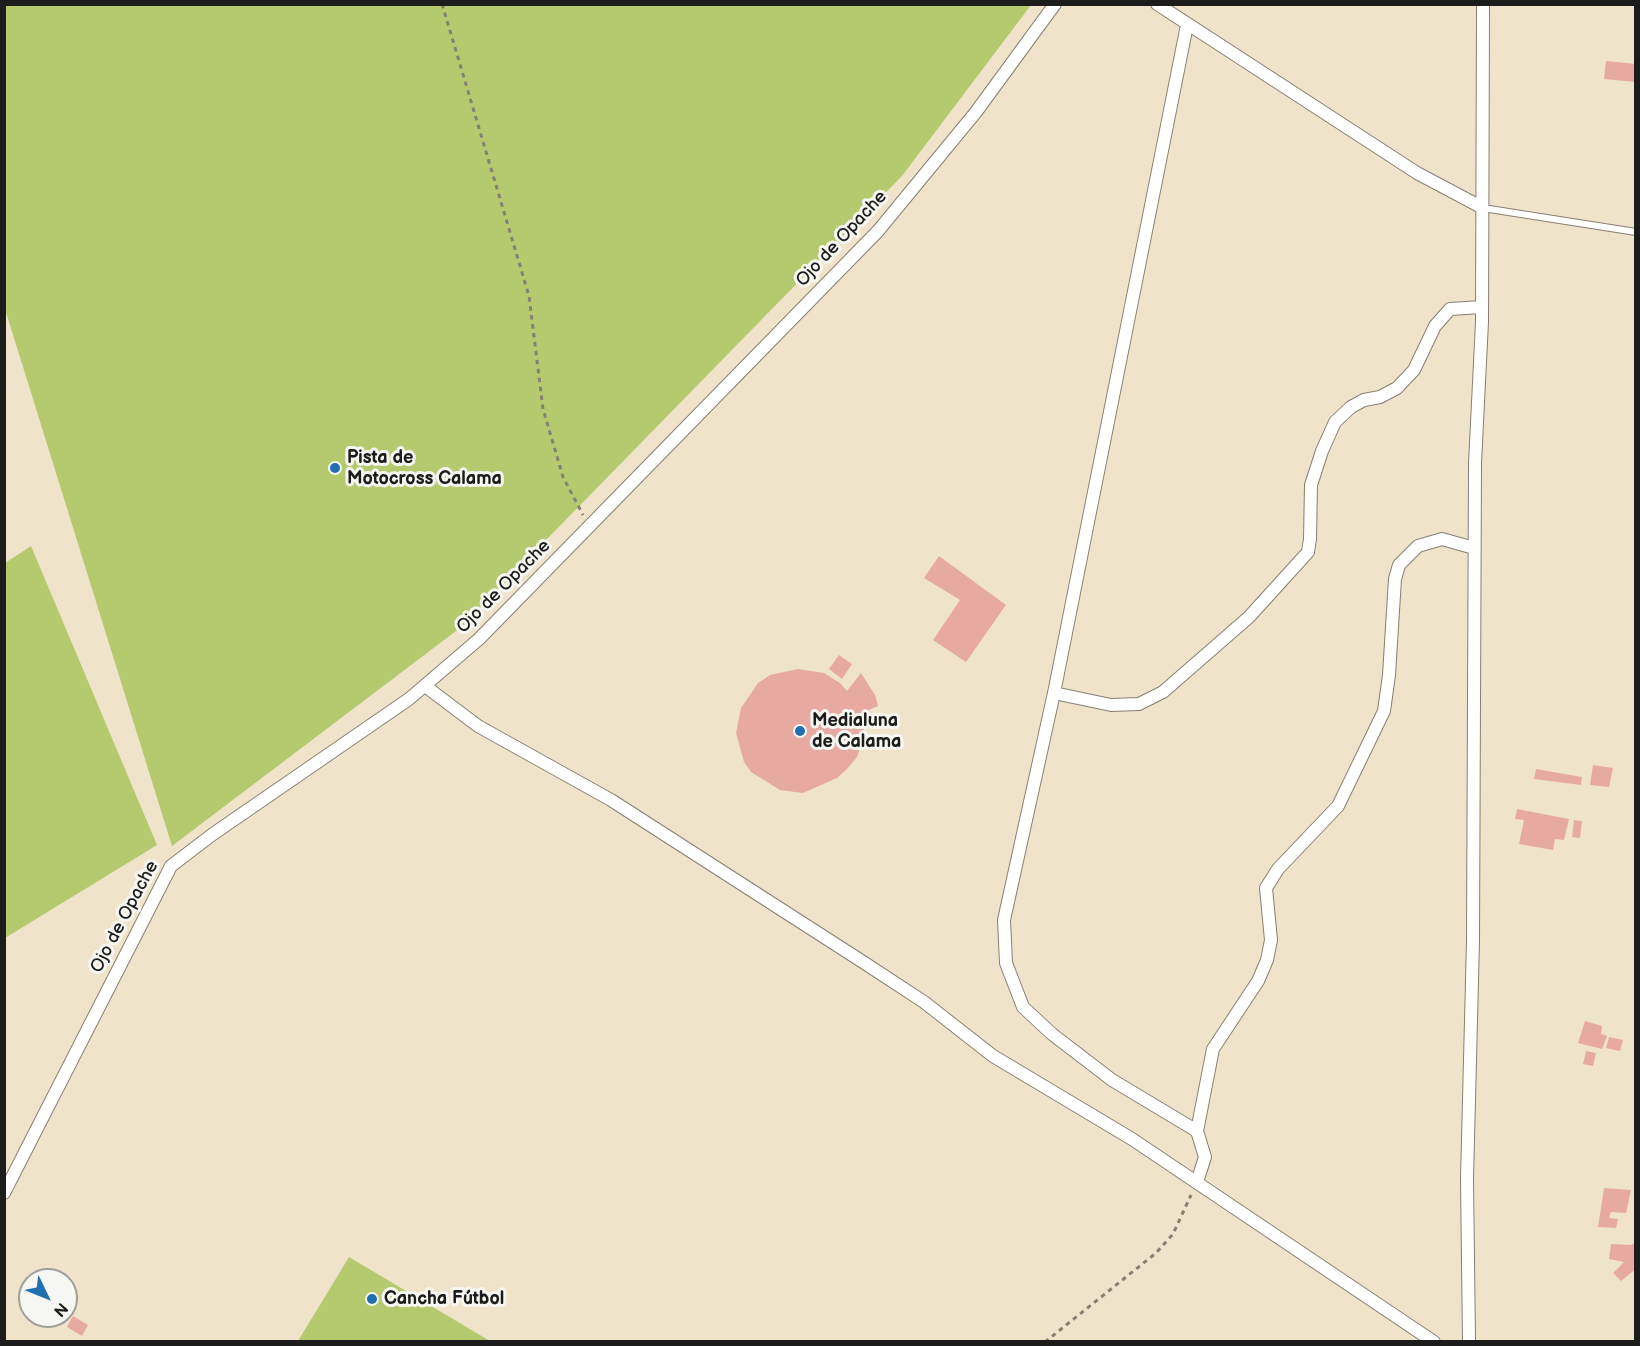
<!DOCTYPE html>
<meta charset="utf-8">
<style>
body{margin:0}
#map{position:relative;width:1640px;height:1346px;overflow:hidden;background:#efe4ca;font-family:"Balsamiq Sans",sans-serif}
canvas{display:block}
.frame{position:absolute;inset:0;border:6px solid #1c1c1c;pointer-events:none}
.north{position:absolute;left:18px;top:1268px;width:60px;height:60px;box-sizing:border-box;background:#f6f6f2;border:2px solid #9f9f9c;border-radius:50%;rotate:133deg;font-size:16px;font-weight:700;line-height:24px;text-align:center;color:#1c1c1c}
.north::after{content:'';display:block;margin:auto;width:21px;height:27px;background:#1f6fb2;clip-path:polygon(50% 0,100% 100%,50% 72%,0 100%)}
</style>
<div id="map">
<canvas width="1640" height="1346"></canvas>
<div class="frame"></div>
<div class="north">N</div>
</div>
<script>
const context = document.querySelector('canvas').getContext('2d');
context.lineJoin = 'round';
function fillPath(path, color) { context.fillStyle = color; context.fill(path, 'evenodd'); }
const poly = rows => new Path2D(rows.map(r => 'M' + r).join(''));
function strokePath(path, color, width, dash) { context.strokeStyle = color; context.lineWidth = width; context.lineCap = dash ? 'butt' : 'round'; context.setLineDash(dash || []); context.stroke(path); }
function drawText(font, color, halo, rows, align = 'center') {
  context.font = font + ' "Balsamiq Sans",sans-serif'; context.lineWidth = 6; context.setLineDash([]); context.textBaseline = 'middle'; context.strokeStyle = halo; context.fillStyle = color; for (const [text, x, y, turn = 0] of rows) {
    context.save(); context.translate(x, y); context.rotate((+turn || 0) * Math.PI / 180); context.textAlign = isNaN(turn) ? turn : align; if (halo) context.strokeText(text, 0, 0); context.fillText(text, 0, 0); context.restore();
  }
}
fillPath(poly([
 [4,5,5,4,1031,5,902,176,460,628,172,846,5,309],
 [31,546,157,845,5,938,5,563],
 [349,1257,490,1341,298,1341]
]), '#b5ca6e');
fillPath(poly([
 [1606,61,1636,64,1636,82,1604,79],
 [939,556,1006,605,966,662,933,640,960,600,924,578],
 [839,655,852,664,842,679,829,669],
 [798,669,824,673,840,683,847,691,861,673,875,695,878,706,860,714,864,728,862,743,857,757,848,768,837,778,803,793,780,790,751,772,744,762,736,733,741,708,758,683,770,675],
 [1593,765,1613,768,1609,787,1590,785],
 [1536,769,1582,777,1581,785,1534,779],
 [1517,809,1569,819,1564,840,1555,839,1553,850,1519,844,1524,820,1515,819],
 [1574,820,1582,821,1580,838,1572,837],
 [1585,1021,1602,1026,1601,1034,1607,1036,1602,1049,1578,1043],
 [1609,1037,1623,1040,1620,1051,1606,1048],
 [1586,1051,1596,1053,1593,1066,1583,1064],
 [1604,1188,1631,1190,1626,1213,1611,1212,1609,1218,1618,1219,1616,1228,1598,1227],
 [1636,1242,1636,1269,1621,1281,1613,1273,1624,1262,1609,1259,1611,1244,1631,1245],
 [73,1316,88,1325,82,1336,67,1327]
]), '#e7aaa1');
const service = poly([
 [1483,208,1636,232]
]);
const minor = poly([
 [1157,4,1417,173,1483,208],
 [1187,25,1054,693,1004,920,1006,963,1023,1007,1052,1034,1112,1080,1197,1131,1205,1157,1197,1182],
 [425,686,478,726,611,800,863,962,924,1002,993,1056,1132,1139,1434,1342],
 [1054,693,1111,705,1139,704,1163,692,1249,617,1308,552,1310,539,1311,485,1322,451,1335,422,1351,407,1364,400,1380,397,1397,388,1414,370,1435,326,1450,309,1482,307],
 [1197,1131,1213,1049,1258,981,1267,960,1271,940,1266,888,1278,869,1338,806,1384,711,1389,675,1395,579,1399,565,1418,546,1442,539,1474,548],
 [4,1193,171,866,213,834,409,699,479,639,878,231,976,112,1055,4],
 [1469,1342,1467,1179,1473,941,1475,463,1482,322,1483,4]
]);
strokePath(service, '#868073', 8);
strokePath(minor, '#868073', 14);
strokePath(poly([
 [442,4,529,296,543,409,563,477,583,515],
 [1045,1342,1156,1253,1173,1234,1191,1195]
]), '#868073', 3, [4.5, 4.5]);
strokePath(service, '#fff', 6);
strokePath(minor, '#fff', 12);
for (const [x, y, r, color] of [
 [335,468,6,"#1f6fb2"],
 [800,731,6,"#1f6fb2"],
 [372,1299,6,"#1f6fb2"]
]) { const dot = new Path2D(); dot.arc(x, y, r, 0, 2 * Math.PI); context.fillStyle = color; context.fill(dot); strokePath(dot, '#f6f6f2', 2); }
drawText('18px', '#1c1c1c', '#f6f6f2', [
 ["Ojo de Opache",842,239,-47],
 ["Ojo de Opache",504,587,-45],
 ["Ojo de Opache",125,917,-62]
]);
drawText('bold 18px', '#1c1c1c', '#f6f6f2', [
 ["Pista de",347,458],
 ["Motocross Calama",347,479],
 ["Medialuna",812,721],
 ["de Calama",812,742],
 ["Cancha Fútbol",384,1299]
], 'left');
</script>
